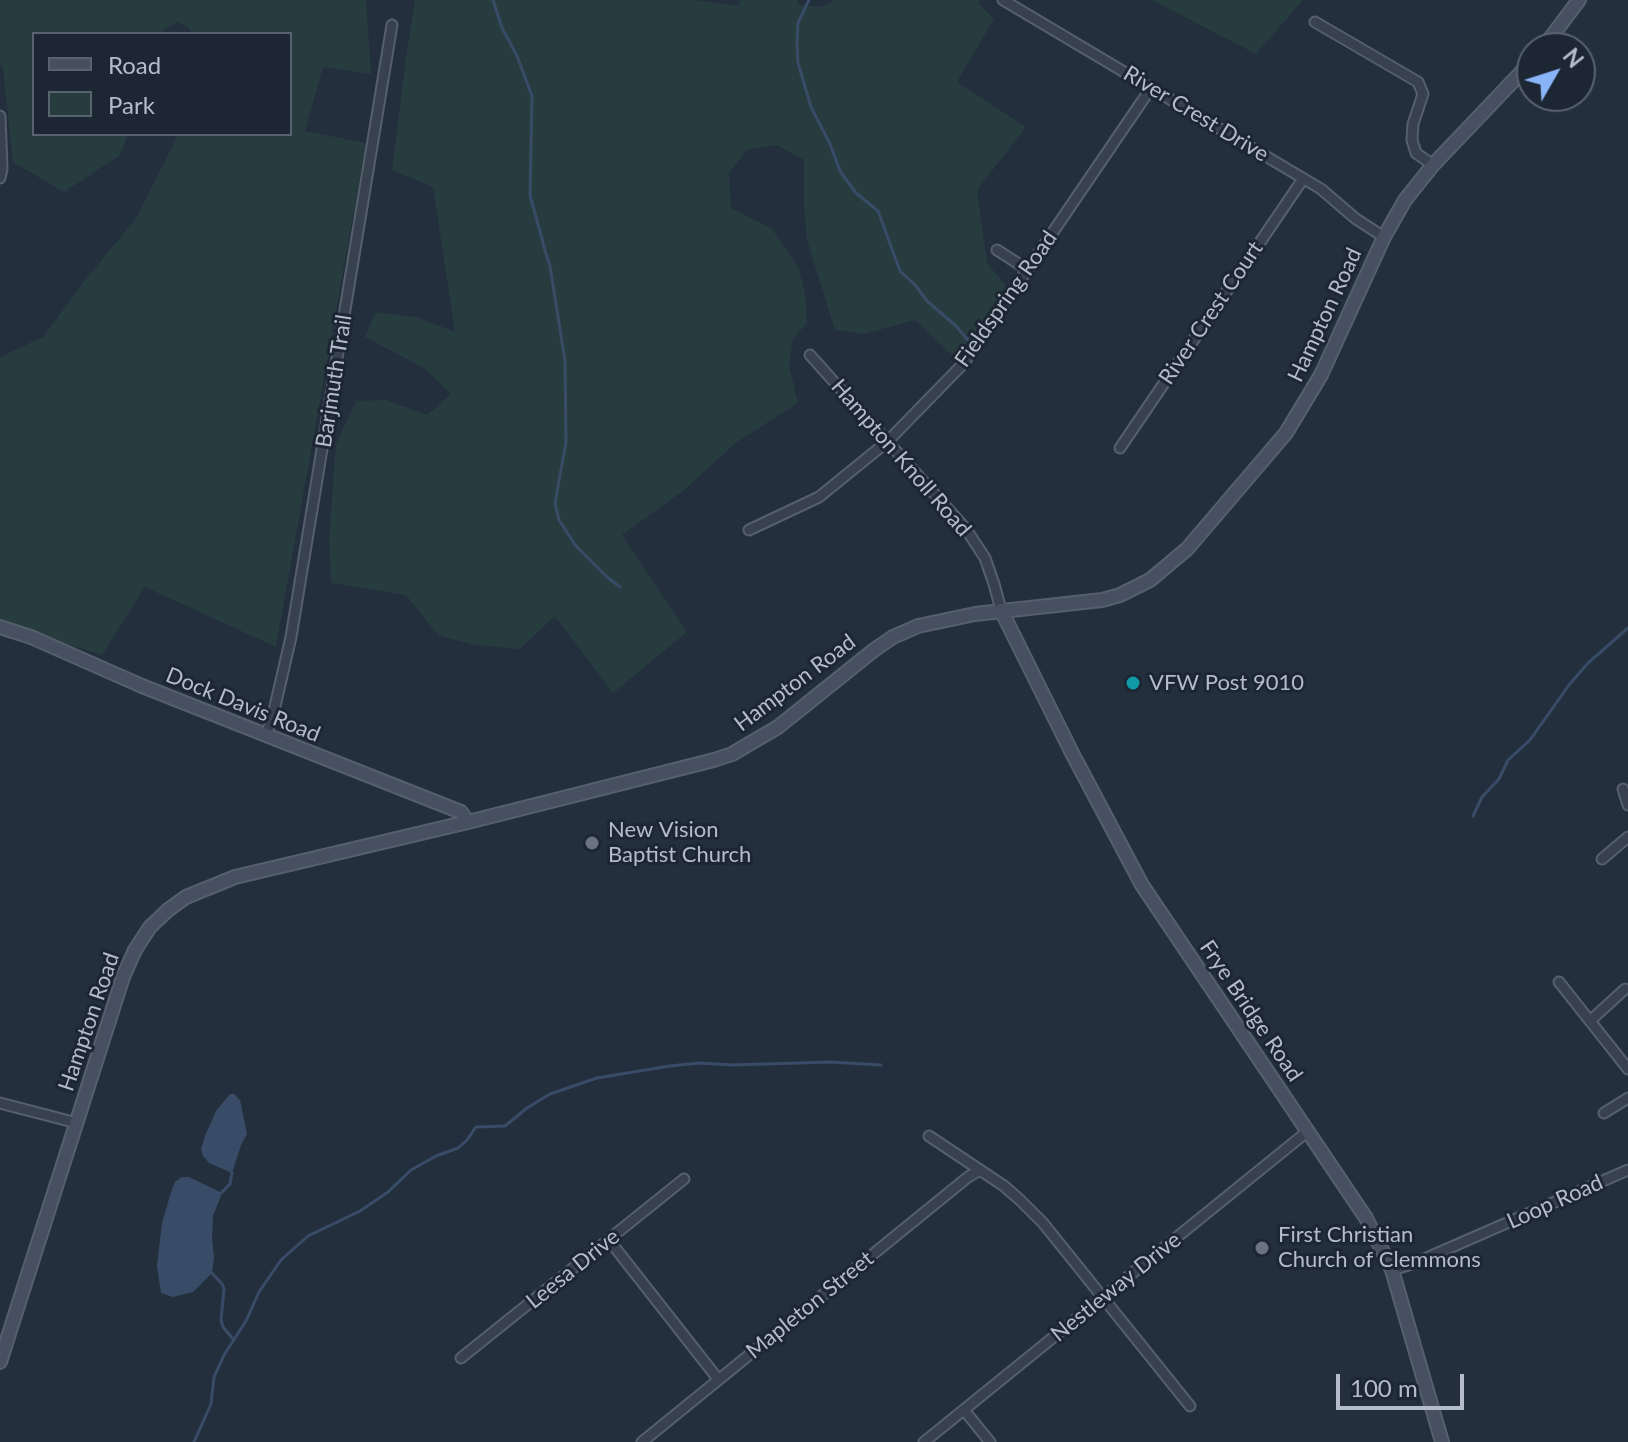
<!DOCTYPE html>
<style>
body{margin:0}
#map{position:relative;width:1628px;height:1442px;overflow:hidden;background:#242f3e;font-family:Lato,sans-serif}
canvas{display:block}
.legend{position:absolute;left:32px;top:32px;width:260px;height:104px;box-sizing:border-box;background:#1d2633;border:2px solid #59626f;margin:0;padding:10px 14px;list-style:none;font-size:24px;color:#b4bcc9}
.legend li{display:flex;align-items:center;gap:16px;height:40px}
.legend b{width:40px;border:2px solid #59626f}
.north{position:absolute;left:1516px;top:32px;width:80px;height:80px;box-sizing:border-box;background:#1d2633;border:2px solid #59626f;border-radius:50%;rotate:51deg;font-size:22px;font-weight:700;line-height:32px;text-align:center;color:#b4bcc9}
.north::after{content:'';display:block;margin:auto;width:28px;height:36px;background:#8ab4f8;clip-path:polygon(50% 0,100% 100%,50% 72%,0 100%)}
.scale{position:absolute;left:1336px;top:1374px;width:128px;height:36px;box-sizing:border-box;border:4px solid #b4bcc9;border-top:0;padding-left:10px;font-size:24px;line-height:28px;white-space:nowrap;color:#b4bcc9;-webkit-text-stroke:6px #1d2633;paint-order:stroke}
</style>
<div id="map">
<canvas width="1628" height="1442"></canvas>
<ul class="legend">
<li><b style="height:10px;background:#465061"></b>Road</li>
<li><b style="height:22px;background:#263c3f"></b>Park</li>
</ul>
<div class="north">N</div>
<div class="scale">100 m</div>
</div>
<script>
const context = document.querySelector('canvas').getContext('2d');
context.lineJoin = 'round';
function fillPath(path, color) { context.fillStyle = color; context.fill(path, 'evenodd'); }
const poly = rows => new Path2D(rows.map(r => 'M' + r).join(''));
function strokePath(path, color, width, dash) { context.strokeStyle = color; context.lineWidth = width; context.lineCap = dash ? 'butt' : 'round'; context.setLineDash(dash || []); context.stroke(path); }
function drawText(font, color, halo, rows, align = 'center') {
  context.font = font + ' Lato,sans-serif'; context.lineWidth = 6; context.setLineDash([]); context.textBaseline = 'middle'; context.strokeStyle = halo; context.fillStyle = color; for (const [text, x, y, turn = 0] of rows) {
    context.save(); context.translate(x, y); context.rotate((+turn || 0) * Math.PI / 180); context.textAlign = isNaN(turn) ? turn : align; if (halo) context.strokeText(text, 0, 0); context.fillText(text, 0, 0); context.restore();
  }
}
fillPath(poly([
 [0,0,366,0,371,74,323,67,305,131,366,143,276,647,145,587,102,655,0,623,0,357,43,337,86,279,136,218,174,143,177,134,290,134,290,34,192,34,190,29,178,22,163,30,162,34,34,34,34,134,128,134,120,155,64,192,13,162,3,69,0,64],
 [415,0,695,0,738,6,741,0,798,0,798,5,821,7,835,0,980,0,978,3,994,19,957,82,1026,127,977,190,987,263,1007,287,957,360,915,320,864,334,835,330,807,240,804,206,804,160,777,145,748,149,729,173,731,208,772,229,799,268,806,299,807,323,793,339,789,366,798,403,737,442,684,490,622,535,687,632,613,693,555,616,520,649,474,645,438,635,406,595,331,583,329,538,336,444,356,401,386,400,427,415,451,394,424,368,365,337,376,312,416,317,455,332,433,187,392,170,406,57],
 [1152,0,1303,0,1256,54]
]), '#263c3f');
fillPath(poly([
 [230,1094,234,1094,240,1100,247,1134,241,1145,232,1173,209,1163,203,1156,201,1149,205,1136,216,1111],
 [182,1177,189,1177,222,1193,213,1216,212,1238,214,1258,212,1273,193,1292,173,1297,161,1293,157,1266,162,1223,172,1189,175,1182]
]), '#394c67');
strokePath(poly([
 [493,0,502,28,517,56,532,96,530,195,546,254,550,266,565,361,566,442,555,503,559,520,576,546,607,577,620,587],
 [809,0,798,23,797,44,798,63,811,107,830,144,840,171,856,193,878,211,900,271,916,286,927,301,956,326,972,345],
 [1473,816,1482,797,1499,779,1508,760,1530,740,1569,685,1588,663,1628,628],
 [221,1193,230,1184,232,1173],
 [211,1272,222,1284,224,1289,221,1320,223,1327,233,1339],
 [194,1442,211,1404,214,1377,224,1355,246,1321,259,1292,281,1260,308,1236,360,1211,388,1192,411,1170,436,1156,458,1148,467,1140,476,1127,505,1126,527,1108,550,1094,597,1078,670,1066,700,1063,732,1065,831,1062,881,1065]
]), '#394c67', 3);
const street = poly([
 [1003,0,1321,189,1356,219,1384,237],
 [1315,22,1418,82,1423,94,1413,124,1412,140,1416,153,1433,165],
 [0,116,2,169,0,178],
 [997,250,1028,270],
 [810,355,966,529,985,558,994,584,1001,610],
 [1120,448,1303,179],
 [749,530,819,497,888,441,963,364,1151,88],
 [266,736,273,715,291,637,392,25],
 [1623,789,1628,805],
 [1602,859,1628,837],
 [1559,982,1628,1069],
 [1591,1020,1625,989],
 [0,1103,77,1123],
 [1604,1113,1628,1098],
 [929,1136,1004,1186,1020,1200,1043,1223,1190,1406],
 [609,1240,718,1379],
 [1392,1270,1415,1263,1628,1170],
 [461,1358,684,1179],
 [964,1410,990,1442],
 [642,1442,968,1177,980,1170],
 [924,1442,1308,1131]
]);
const secondary = poly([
 [1543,48,1579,0],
 [1001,610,1072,753,1142,885,1366,1218,1392,1270,1442,1442],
 [0,627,31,637,142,686,461,812,468,822],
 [0,1362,123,977,135,950,150,927,168,910,186,897,235,877,468,822,714,760,732,754,778,727,874,650,893,637,918,626,975,614,1102,600,1120,595,1150,580,1187,549,1286,433,1321,375,1384,237,1405,200,1433,165,1532,61]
]);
strokePath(street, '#565f6c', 13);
strokePath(secondary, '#565f6c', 16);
strokePath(street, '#38414e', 9);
strokePath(secondary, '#465061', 12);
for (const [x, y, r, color] of [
 [1133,683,8,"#0f9aa8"],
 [592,843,8,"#6b7280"],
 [1262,1248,8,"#6b7280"]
]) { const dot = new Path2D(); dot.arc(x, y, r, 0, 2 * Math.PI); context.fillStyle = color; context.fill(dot); strokePath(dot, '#1d2633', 3); }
drawText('22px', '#b4bcc9', '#1d2633', [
 ["River Crest Drive",1196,114,31],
 ["Fieldspring Road",1006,299,-55],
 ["River Crest Court",1211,313,-56],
 ["Hampton Road",1325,315,-65],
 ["Barjmuth Trail",334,381,-81],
 ["Hampton Knoll Road",901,458,49],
 ["Hampton Road",795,683,-37],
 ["Dock Davis Road",243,705,22],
 ["Frye Bridge Road",1251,1011,56],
 ["Hampton Road",89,1022,-71],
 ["Loop Road",1555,1202,-24],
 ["Leesa Drive",573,1269,-39],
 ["Nestleway Drive",1116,1287,-39],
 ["Mapleton Street",810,1305,-39]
]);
drawText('22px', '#b4bcc9', '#1d2633', [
 ["VFW Post 9010",1149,683],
 ["New Vision",608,830],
 ["Baptist Church",608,855],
 ["First Christian",1278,1235],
 ["Church of Clemmons",1278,1260]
], 'left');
</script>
